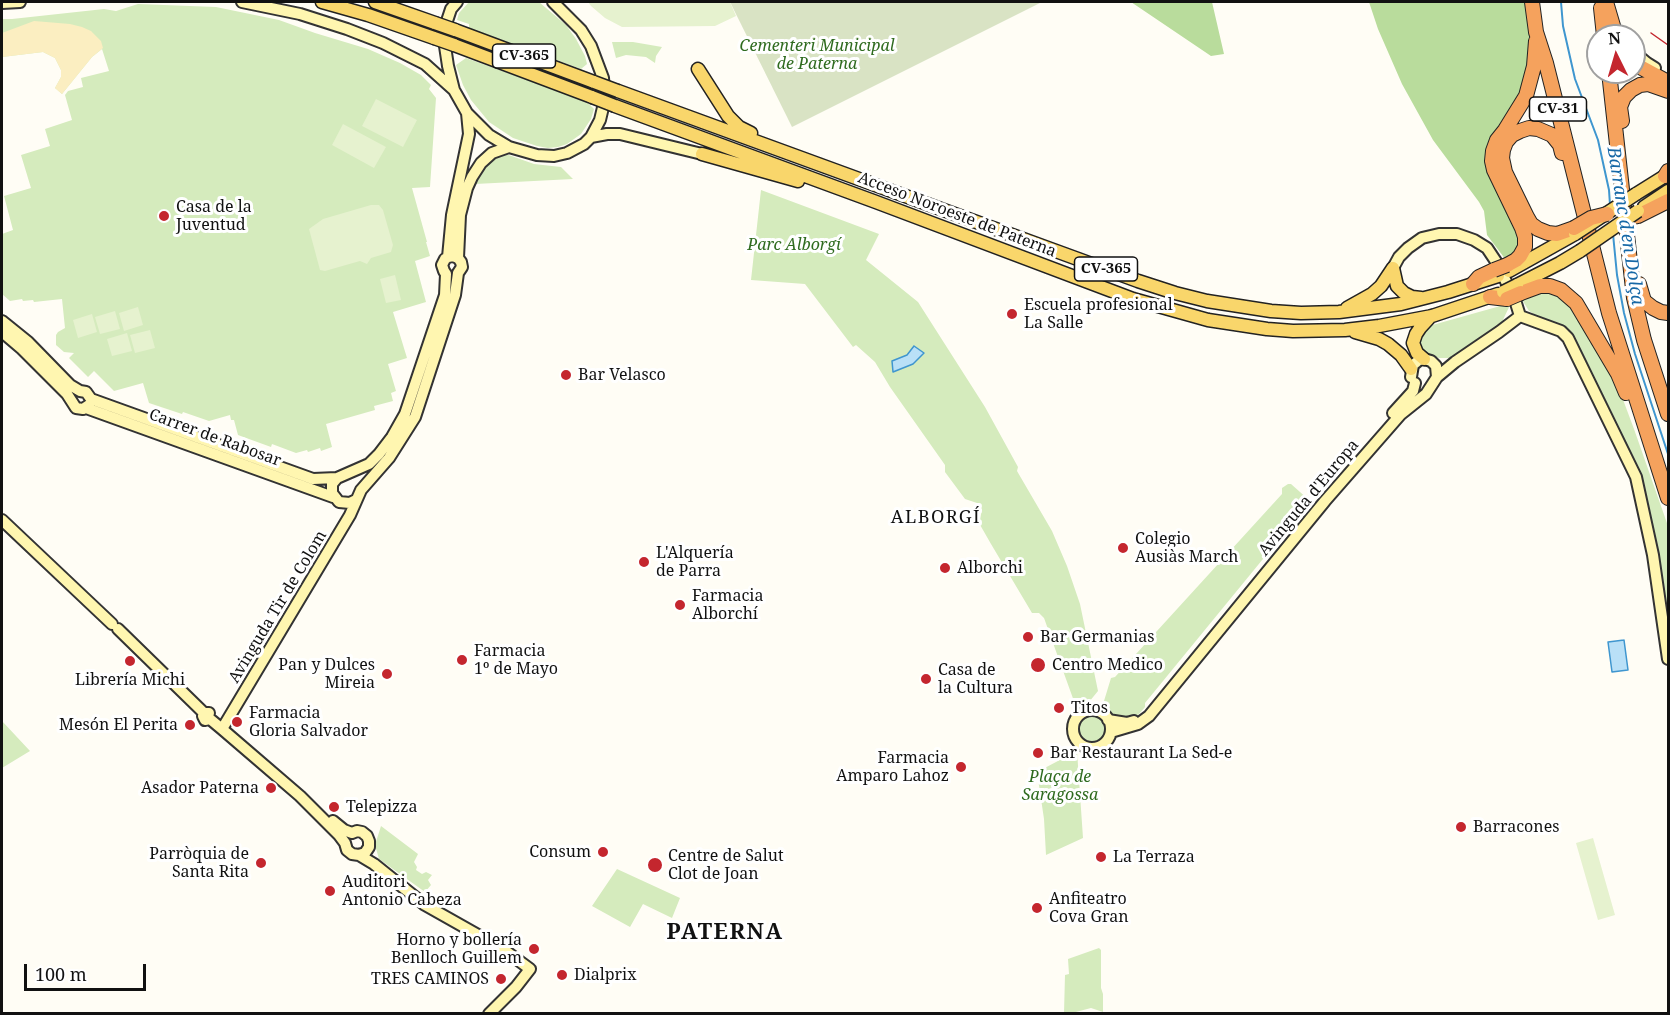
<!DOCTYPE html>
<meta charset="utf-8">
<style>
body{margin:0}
#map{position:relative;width:1670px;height:1015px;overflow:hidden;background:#fffdf5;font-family:"Noto Serif",serif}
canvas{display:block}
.frame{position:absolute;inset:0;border:3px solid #111;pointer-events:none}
.north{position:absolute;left:1586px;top:24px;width:60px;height:60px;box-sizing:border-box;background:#fff;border:2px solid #a0a0a0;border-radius:50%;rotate:355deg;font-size:16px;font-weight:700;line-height:24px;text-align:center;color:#111}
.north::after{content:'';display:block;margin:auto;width:21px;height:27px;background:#c4262e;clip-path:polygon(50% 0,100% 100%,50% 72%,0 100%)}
.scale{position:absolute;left:24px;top:964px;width:122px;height:27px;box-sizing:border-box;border:3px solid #111;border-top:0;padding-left:8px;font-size:18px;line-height:21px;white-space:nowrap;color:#111;-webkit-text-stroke:4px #fff;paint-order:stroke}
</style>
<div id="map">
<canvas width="1670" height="1015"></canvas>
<div class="frame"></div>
<div class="north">N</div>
<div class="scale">100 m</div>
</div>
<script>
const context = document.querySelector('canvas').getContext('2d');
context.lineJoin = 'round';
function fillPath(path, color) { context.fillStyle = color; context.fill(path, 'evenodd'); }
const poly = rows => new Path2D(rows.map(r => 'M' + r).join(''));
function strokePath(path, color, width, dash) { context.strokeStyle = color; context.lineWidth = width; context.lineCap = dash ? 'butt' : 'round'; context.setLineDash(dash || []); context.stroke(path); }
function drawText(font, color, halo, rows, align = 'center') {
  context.font = font + ' "Noto Serif",serif'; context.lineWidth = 6; context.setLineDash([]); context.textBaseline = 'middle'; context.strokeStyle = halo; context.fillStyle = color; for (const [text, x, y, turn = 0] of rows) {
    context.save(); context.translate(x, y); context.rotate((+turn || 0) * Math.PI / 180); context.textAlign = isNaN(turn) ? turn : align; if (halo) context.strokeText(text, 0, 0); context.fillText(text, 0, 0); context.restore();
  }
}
fillPath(poly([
 [469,2,539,2,566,25,576,39,585,56,587,64,581,69,469,28,469,24,457,20,459,13],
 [138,4,216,7,279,20,315,33,368,49,400,63,421,75,431,85,429,89,436,98,430,187,412,188,427,242,426,242,430,256,415,261,426,302,393,312,407,358,388,364,396,391,391,393,393,401,374,406,375,410,326,424,332,447,321,451,320,448,308,452,307,450,296,453,272,444,271,447,238,435,234,420,231,420,230,415,209,421,183,412,182,414,149,403,143,383,114,391,94,371,88,377,69,358,74,353,64,352,56,345,56,335,58,332,65,328,62,299,34,302,33,300,23,301,22,299,10,301,2,294,2,234,13,230,4,196,31,188,21,155,50,146,45,129,72,120,65,95,68,91,83,87,81,78,109,71,102,49,92,57,62,94,55,88,61,77,61,70,55,58,43,52,2,57,2,19,12,19,104,9,116,11],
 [612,42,633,42,662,47,656,56,655,63,646,57,626,55,616,58],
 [466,58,586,101,594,109,591,119,581,134,567,144,558,147,548,148,537,146,513,138,489,122,471,100,463,85,456,65],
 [503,153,534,164,561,167,573,179,475,184,485,167,494,157],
 [761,190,879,234,866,260,918,302,985,407,1018,467,1017,471,1052,531,1067,566,1080,604,1098,691,1089,702,1083,706,1075,704,1044,618,1039,613,1032,613,991,544,979,523,982,510,977,503,965,499,945,472,945,465,890,387,875,362,856,345,853,347,805,284,751,280],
 [1546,290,1565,297,1619,389,1634,429,1668,526,1668,634,1649,523,1573,338,1529,311,1521,298],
 [1511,303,1501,324,1451,358,1439,358,1425,353,1420,349,1418,338,1429,326],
 [1288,484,1291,484,1309,500,1308,504,1145,703,1145,707,1139,714,1132,719,1110,716,1105,710,1104,701,1111,678,1115,677,1282,494,1282,488],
 '1079 729a13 13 0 1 1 26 0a13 13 0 1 1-26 0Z',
 [2,721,30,751,2,768],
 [1077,751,1083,838,1046,855,1044,819,1037,772],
 [381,826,418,854,414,862,417,867,416,870,422,874,426,872,432,875,428,880,431,885,425,892,379,859,375,845],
 [617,869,680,898,672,918,643,904,630,927,592,906],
 [1099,948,1101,950,1101,988,1103,994,1103,1012,1091,1008,1072,1013,1064,1013,1065,975,1069,974,1068,959]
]), '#d5ebbd');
fillPath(poly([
 [1131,2,1212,2,1224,54,1211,56],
 [1369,2,1527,2,1529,16,1530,54,1526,75,1521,92,1496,133,1521,241,1513,257,1506,260,1487,235,1484,211,1479,202,1433,140,1402,84,1378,29]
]), '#b9dc9c');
fillPath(poly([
 [34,21,70,24,82,27,91,31,101,41,103,48,92,57,62,94,55,88,61,77,61,70,55,58,43,52,2,57,2,33]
]), '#fbeec1');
fillPath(poly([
 [730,2,1042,2,792,127]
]), '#d9e3c4');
fillPath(poly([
 [588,2,730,2,736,16,715,26,622,27,605,18,591,6],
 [376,99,417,120,403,147,362,126],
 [343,124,386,147,374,168,332,145],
 [371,205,379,205,383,210,393,245,391,252,371,258,367,264,360,261,325,271,320,270,309,229,323,219],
 [395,275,401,300,386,303,380,279],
 [138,307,143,325,124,331,119,313],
 [115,311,120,329,100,334,95,317],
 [92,314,97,332,78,338,73,320],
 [150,330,155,348,135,353,130,335],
 [127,333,132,351,112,356,107,339],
 [1593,838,1615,915,1598,920,1576,843]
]), '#e6f2cf');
const water = poly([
 [914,346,924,353,913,364,893,372,892,361,907,355,914,346],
 [1624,640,1628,670,1612,672,1608,642,1624,640]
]);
fillPath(water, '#b9e0f7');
strokePath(water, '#3f96cf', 1.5);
strokePath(poly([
 [1561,2,1563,26,1575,79,1598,140,1609,190,1610,205],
 [1613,234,1617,275,1624,313,1635,354,1668,454]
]), '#3f96cf', 2);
const secondary = poly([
 [242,2,300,14,347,29,383,43,425,64,454,90],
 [457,2,451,9,443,33,448,66,454,90,467,113,489,135,509,147,537,155,554,156,567,153,584,144,591,137,600,120,605,99,603,78,591,46,581,30,553,2],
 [2,3,20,2],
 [1634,52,1647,63,1655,68],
 [591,137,607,134,620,134,702,154],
 [448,257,452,215,469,134,467,113],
 [458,258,460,215,467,188,472,177,481,163,492,153,509,147],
 [1393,268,1399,257,1408,248,1422,238,1439,234,1457,234,1474,240,1487,248,1497,263,1515,300,1520,316],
 [1520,316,1561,331,1568,338,1636,477,1653,555,1668,659],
 [2,321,28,342,70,385,80,391,86,392,91,399],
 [2,332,22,349,67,394,76,408,83,409,89,405],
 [1411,377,1413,365,1419,360,1424,359,1431,361,1436,366,1437,377],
 [91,399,313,479,337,478],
 [86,408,333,497],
 [1393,413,1413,391,1415,383],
 [356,500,350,503,339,502,332,493,332,484,337,478,369,464,379,454,392,437,405,414,445,295,446,274,444,271,442,265,445,259,448,257],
 [2,520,112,624],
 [118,629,204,713,209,713],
 '1073 729a19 19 0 1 1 38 0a19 19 0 1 1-38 0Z',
 [204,713,203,716,205,720,210,719,222,729,300,796,339,835,345,843,347,850,352,854,359,855,374,864,425,905,503,949,530,969,516,987,489,1014],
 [1108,720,1127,723,1134,721],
 [222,729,350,515,361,490,389,458,415,417,455,295,458,273,462,267,461,262,458,258,453,256,448,257],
 [1111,732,1138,724,1149,716,1325,501,1401,414,1426,394,1437,377,1455,362,1499,332,1520,316],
 [333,821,344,830,352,833,357,831,362,832,367,836,369,841,369,847,365,853,359,855]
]);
const primary = poly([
 [322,2,368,15,434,38],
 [375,2,435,23],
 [455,30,594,82],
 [454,45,592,97],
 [698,69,728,116,739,127,751,133],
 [618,91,1138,281,1175,293,1207,301,1271,311,1301,313,1339,312,1401,304,1448,292,1498,276],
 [615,106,876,202,1133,299,1208,320,1267,329,1293,331,1345,330,1379,326,1432,316,1498,294],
 [702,154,798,181],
 [1636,194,1668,174],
 [1644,207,1668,191],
 [1393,268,1397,286,1404,293,1412,297,1421,298],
 [1509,271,1575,234],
 [1517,285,1560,263,1580,251],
 [1347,308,1372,294,1381,286,1393,268],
 [1355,332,1379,339,1388,344,1401,355,1411,369],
 [1424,359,1417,353,1413,343,1416,334,1420,328,1431,316]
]);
const highway = poly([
 [1532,2,1536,32,1546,63,1609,313,1668,498],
 [1606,2,1616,36],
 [1601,8,1604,36],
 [1634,61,1640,67,1668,82],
 [1609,72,1634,298,1644,340,1668,414],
 [1622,121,1620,107,1624,97,1631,90,1640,85,1648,84,1668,91],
 [1562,153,1560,145,1552,135,1538,129,1529,128,1520,131,1512,135,1506,142,1503,150,1502,158,1505,172,1527,217,1531,224,1538,229,1548,233,1557,234,1574,228],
 [1665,176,1668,171],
 [1629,218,1638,216,1668,201],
 [1507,265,1516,260,1520,256,1525,247,1525,237,1522,228,1494,170,1492,161,1493,151,1497,140,1505,130,1526,96,1534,66,1536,41],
 [1473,284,1479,277,1494,270],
 [1639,284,1644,301,1653,308,1661,312,1668,313],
 [1521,293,1540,286,1550,286,1561,290,1576,303,1618,374,1626,393],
 [1490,297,1507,299]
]);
strokePath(secondary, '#333', 14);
strokePath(primary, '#222', 15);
strokePath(highway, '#222', 16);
strokePath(secondary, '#fff6b0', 10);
strokePath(primary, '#f9d66b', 12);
strokePath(highway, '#f5a25d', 14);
strokePath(poly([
 [1651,33,1668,45]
]), '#c4262e', 1.5);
const primaryBridge = poly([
 [435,23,455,30],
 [434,38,454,45],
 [594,82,618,91],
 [592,97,615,106],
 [1575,234,1636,194],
 [1580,251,1638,211],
 [1503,292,1517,285]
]);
const highwayBridge = poly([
 [1574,228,1591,218,1607,214],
 [1494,270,1507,265],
 [1507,299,1521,293]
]);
strokePath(primaryBridge, '#222', 15, []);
strokePath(highwayBridge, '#222', 16, []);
strokePath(primaryBridge, '#f9d66b', 12);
strokePath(highwayBridge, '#f5a25d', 14);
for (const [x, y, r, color] of [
 [164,216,6,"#c4262e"],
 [1012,314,6,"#c4262e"],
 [566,375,6,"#c4262e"],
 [1123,548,6,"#c4262e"],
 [644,562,6,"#c4262e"],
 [945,568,6,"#c4262e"],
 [680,605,6,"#c4262e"],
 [1028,637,6,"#c4262e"],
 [462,660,6,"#c4262e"],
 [130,661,6,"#c4262e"],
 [1038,665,8,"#c4262e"],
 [387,674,6,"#c4262e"],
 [926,679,6,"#c4262e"],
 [1059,708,6,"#c4262e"],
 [237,722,6,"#c4262e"],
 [190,725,6,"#c4262e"],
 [1038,753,6,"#c4262e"],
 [961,767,6,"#c4262e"],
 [271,788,6,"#c4262e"],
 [334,807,6,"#c4262e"],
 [1461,827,6,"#c4262e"],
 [603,852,6,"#c4262e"],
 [1101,857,6,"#c4262e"],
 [261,863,6,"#c4262e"],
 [655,865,8,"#c4262e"],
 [330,891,6,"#c4262e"],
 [1037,908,6,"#c4262e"],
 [534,949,6,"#c4262e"],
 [562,975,6,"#c4262e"],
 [501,979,6,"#c4262e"]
]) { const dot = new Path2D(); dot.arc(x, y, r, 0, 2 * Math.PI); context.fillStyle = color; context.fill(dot); strokePath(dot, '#fff', 2); }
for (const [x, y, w] of [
 [524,56,63],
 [1558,109,57],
 [1106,269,63]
]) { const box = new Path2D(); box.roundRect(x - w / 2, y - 12, w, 24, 4.5); context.fillStyle = '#fff'; context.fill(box); strokePath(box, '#111', 1.5); }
drawText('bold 15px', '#111', null, [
 ["CV-365",524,56],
 ["CV-31",1558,109],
 ["CV-365",1106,269]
]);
drawText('italic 16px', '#2f6b1f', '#fff', [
 ["Cementeri Municipal",817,46],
 ["de Paterna",817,64],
 ["Parc Alborgí",794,245],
 ["Plaça de",1060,777],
 ["Saragossa",1060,795]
]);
drawText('16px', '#111', '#fff', [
 ["Casa de la",176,207],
 ["Juventud",176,225],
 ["Escuela profesional",1024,305],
 ["La Salle",1024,323],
 ["Bar Velasco",578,375],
 ["Colegio",1135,539],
 ["Ausiàs March",1135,557],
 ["L'Alquería",656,553],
 ["de Parra",656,571],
 ["Alborchi",957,568],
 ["Farmacia",692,596],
 ["Alborchí",692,614],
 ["Bar Germanias",1040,637],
 ["Farmacia",474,651],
 ["1º de Mayo",474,669],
 ["Pan y Dulces",375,665,"right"],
 ["Mireia",375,683,"right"],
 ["Centro Medico",1052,665],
 ["Casa de",938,670],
 ["la Cultura",938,688],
 ["Librería Michi",130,680,"center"],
 ["Titos",1071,708],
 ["Farmacia",249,713],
 ["Gloria Salvador",249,731],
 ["Mesón El Perita",178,725,"right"],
 ["Bar Restaurant La Sed-e",1050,753],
 ["Farmacia",949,758,"right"],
 ["Amparo Lahoz",949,776,"right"],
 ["Asador Paterna",259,788,"right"],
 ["Telepizza",346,807],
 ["Barracones",1473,827],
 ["Consum",591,852,"right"],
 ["Parròquia de",249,854,"right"],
 ["Santa Rita",249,872,"right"],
 ["Centre de Salut",668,856],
 ["Clot de Joan",668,874],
 ["La Terraza",1113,857],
 ["Auditori",342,882],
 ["Antonio Cabeza",342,900],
 ["Anfiteatro",1049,899],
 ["Cova Gran",1049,917],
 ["Horno y bollería",522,940,"right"],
 ["Benlloch Guillem",522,958,"right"],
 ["Dialprix",574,975],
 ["TRES CAMINOS",489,979,"right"]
], 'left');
drawText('16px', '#111', '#fff', [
 ["Acceso Noroeste de Paterna",957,215,21],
 ["Carrer de Rabosar",215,438,20],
 ["Avinguda d'Europa",1309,498,-50],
 ["Avinguda Tir de Colom",278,607,-59]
]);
drawText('italic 18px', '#1768a6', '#fff', [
 ["Barranc d'en Dolça",1625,226,81]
]);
context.letterSpacing = '1.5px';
drawText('18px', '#111', '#fff', [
 ["ALBORGÍ",936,518]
]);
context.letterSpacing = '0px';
context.letterSpacing = '1.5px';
drawText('bold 22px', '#111', '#fff', [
 ["PATERNA",725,933]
]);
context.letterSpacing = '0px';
</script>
